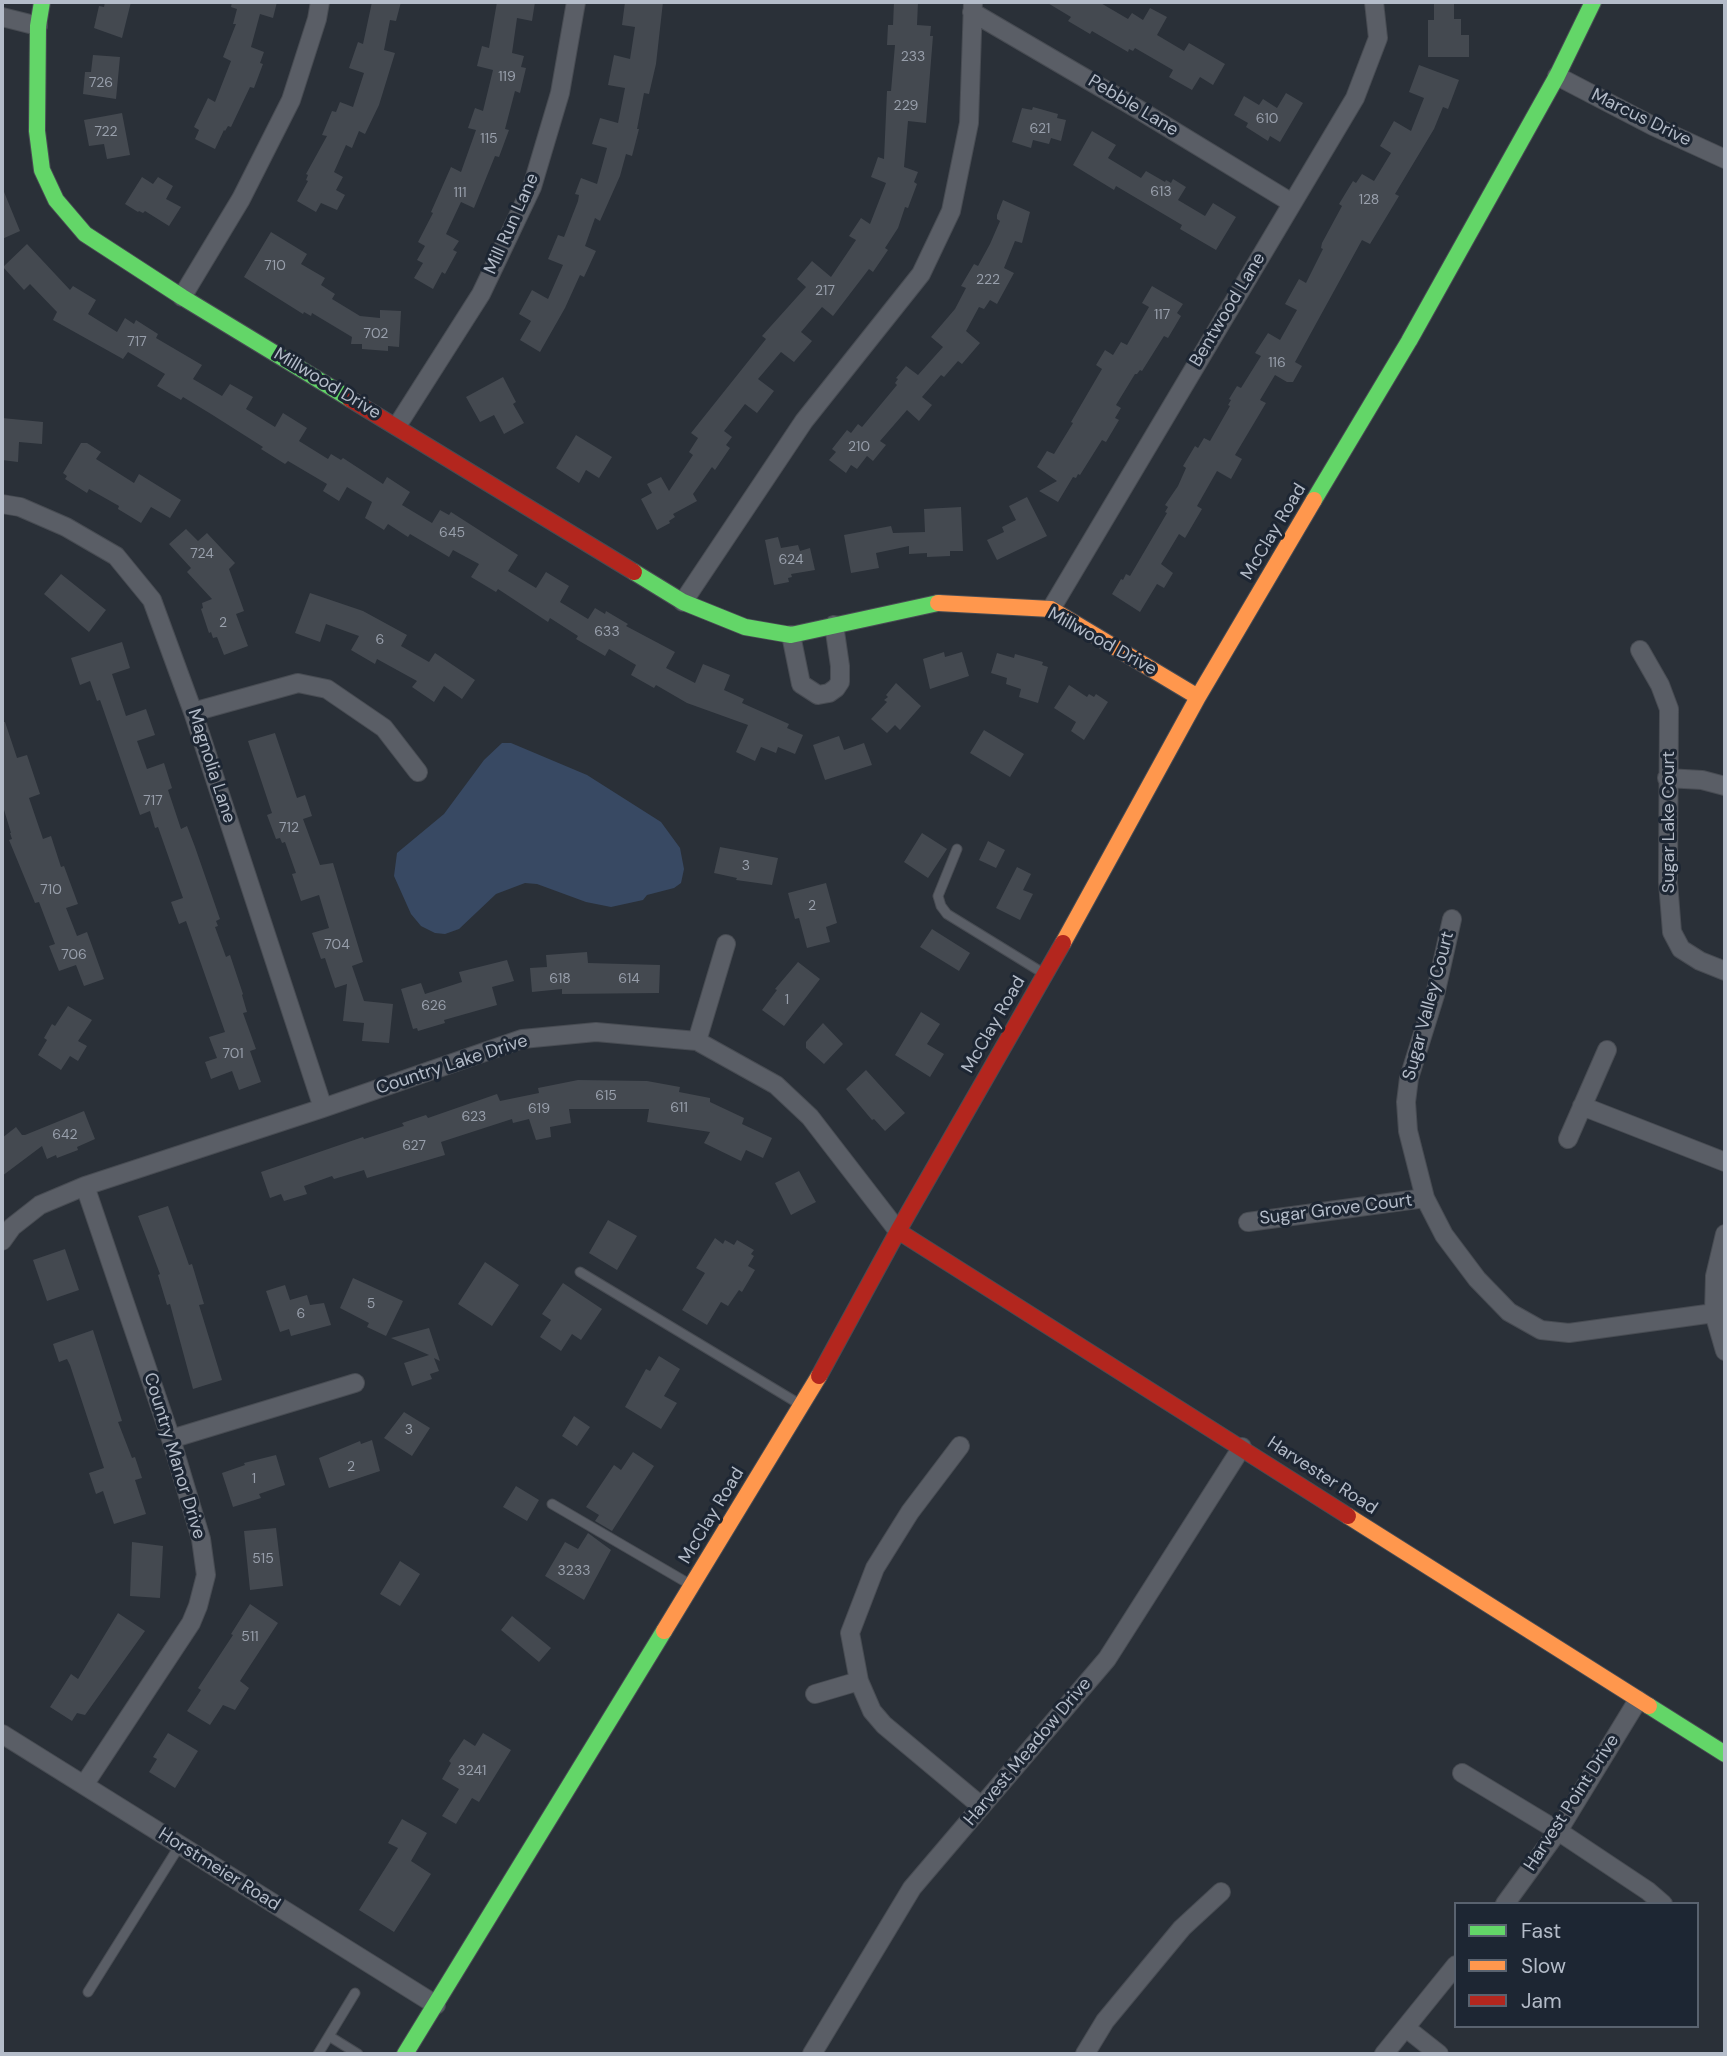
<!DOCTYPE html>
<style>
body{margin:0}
#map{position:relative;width:1727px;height:2056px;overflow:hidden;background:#2a3038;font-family:"DM Sans",sans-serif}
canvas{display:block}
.frame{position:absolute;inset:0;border:4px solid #b4bcc9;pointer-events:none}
.legend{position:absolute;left:1454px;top:1902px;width:245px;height:126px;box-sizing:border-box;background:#1d2633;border:2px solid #59626f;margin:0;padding:9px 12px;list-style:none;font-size:21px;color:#b4bcc9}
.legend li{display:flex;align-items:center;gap:14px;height:35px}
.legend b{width:35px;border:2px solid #59626f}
</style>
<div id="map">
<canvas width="1727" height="2056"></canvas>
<div class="frame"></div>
<ul class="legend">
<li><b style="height:9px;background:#63d668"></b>Fast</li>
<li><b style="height:9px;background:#ff974d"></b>Slow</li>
<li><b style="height:9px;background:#b3261e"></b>Jam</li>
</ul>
</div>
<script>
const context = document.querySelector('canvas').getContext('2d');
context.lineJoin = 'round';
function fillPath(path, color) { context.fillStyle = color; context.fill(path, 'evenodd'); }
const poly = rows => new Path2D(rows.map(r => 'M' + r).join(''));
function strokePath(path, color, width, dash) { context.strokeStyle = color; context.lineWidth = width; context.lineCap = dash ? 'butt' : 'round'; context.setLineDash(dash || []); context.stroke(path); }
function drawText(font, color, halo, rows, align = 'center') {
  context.font = font + ' "DM Sans",sans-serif'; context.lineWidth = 6; context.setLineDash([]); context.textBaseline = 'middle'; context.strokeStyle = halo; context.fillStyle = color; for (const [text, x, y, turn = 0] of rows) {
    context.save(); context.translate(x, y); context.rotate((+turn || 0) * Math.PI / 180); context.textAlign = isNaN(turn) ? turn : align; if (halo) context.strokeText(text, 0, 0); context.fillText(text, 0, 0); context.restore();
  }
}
fillPath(poly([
 [502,743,511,743,587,775,661,822,680,848,684,869,681,883,674,888,647,895,643,900,611,907,586,902,537,884,525,883,496,894,459,929,445,934,435,933,421,926,411,914,394,876,397,853,444,814,484,760]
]), '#384963');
fillPath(poly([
 [105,2,131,2,122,38,94,28,99,6,104,7],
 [232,2,277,2,273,18,260,14,251,47,264,52,260,63,263,64,254,88,250,87,231,127,228,126,225,131,224,130,215,149,195,139,199,130,194,127,208,98,215,102,231,61,223,57,236,24,233,24,237,9,231,7],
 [372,2,401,2,396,21,390,20,384,50,395,53,379,105,365,134,359,131,352,148,346,145,334,172,343,177,336,190,345,195,337,210,321,203,316,212,297,201,308,181,306,180,308,175,306,174,327,136,322,135,332,111,336,112,340,102,353,107,364,73,349,68,358,42,363,44],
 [497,2,535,2,532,21,517,18,512,53,524,56,521,67,526,68,520,93,515,91,505,129,509,130,499,157,495,156,474,208,461,202,446,234,459,241,453,250,457,252,445,274,442,272,433,289,414,278,423,263,417,260,425,246,418,242,433,213,431,212,451,167,461,172,476,130,468,128,475,108,483,111,493,70,477,66,482,46,489,48],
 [625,2,663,2,656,64,649,94,644,93,637,129,639,129,632,156,626,154,620,176,600,221,595,218,585,246,596,251,584,277,580,275,565,308,540,352,520,340,531,321,519,314,532,290,548,299,563,265,548,259,558,235,564,237,578,201,579,195,575,194,581,178,597,184,607,148,592,144,600,118,618,123,625,88,608,85,614,55,630,59,635,27,622,25],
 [894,2,918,2,917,25,931,26,930,36,933,36,926,123,908,121,904,167,918,172,914,182,917,184,908,208,905,207,898,228,885,248,888,250,873,272,869,269,833,316,822,307,801,332,812,341,794,362,781,352,758,379,774,391,757,413,745,404,724,431,732,437,726,445,730,448,715,470,712,467,693,494,697,501,673,514,675,517,669,521,670,523,657,530,641,499,652,493,647,484,661,477,669,491,693,455,689,452,698,438,691,433,766,339,762,336,806,287,797,279,812,261,831,277,856,240,849,236,861,218,870,224,886,183,871,177,878,157,884,159,887,91,891,91,895,45,887,45,888,25,893,25],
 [1046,2,1099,2,1128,19,1132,13,1143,20,1150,8,1167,17,1157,35,1184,51,1189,43,1225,64,1213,85,1200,77,1192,90,1169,77,1173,70,1135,48,1133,51,1129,49,1128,52,1092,31,1090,34,1068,21,1071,17],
 [1434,2,1454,2,1454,19,1461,19,1461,35,1469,35,1469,57,1428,57,1428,20,1434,20],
 [93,55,120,57,116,99,83,94,85,72,91,72],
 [1419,65,1459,80,1448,109,1443,107,1434,129,1395,194,1399,196,1370,244,1362,240,1295,362,1302,366,1293,382,1287,382,1275,375,1260,400,1266,403,1235,455,1242,459,1231,479,1217,471,1197,506,1202,509,1185,538,1179,534,1161,564,1173,573,1164,588,1157,584,1140,612,1112,594,1121,579,1123,580,1126,574,1130,576,1167,513,1165,512,1168,507,1165,505,1178,486,1186,468,1183,466,1195,446,1198,448,1204,438,1210,441,1230,406,1228,405,1231,400,1229,399,1237,386,1241,388,1261,356,1255,353,1268,333,1280,340,1297,310,1285,304,1299,279,1306,283,1323,249,1321,248,1322,243,1342,206,1339,204,1353,181,1356,183,1362,174,1374,181,1391,153,1380,146,1394,121,1411,131,1424,98,1409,92],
 [1286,93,1303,103,1280,142,1270,136,1268,141,1246,127,1248,123,1234,115,1244,96,1259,105,1263,99,1277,108],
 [1033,107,1058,114,1057,118,1066,120,1061,141,1051,138,1049,144,1033,140,1031,148,1012,142,1022,108,1032,110],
 [122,113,130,155,107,159,104,144,89,146,84,120],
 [1092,131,1116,145,1108,158,1141,178,1146,171,1165,182,1166,180,1171,183,1173,179,1186,187,1178,200,1205,216,1213,203,1236,217,1216,250,1180,229,1182,225,1116,186,1114,190,1073,165],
 [142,177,153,184,158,177,173,186,166,199,181,207,169,226,145,211,143,213,139,211,138,212,125,204],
 [2,187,20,231,2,239],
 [1003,200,1030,212,1022,243,1015,241,1004,268,1014,273,997,304,990,300,984,309,979,307,966,331,980,343,962,364,958,361,944,377,941,375,922,397,932,405,919,421,907,410,880,441,886,445,873,461,867,456,857,469,851,465,846,473,829,460,836,452,832,449,847,430,851,433,858,424,862,427,897,385,895,383,898,379,896,378,906,366,918,375,943,347,931,337,955,309,966,288,961,286,974,264,978,266,990,244,1000,221,997,219,997,215],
 [271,232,307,254,301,264,325,278,321,285,335,294,332,299,360,316,380,318,380,310,401,311,399,347,388,346,388,351,362,349,362,344,351,344,352,337,312,313,311,316,304,312,303,314,244,277],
 [27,244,70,290,73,286,96,300,88,314,117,332,125,318,134,324,136,320,158,334,156,338,202,365,193,379,222,396,230,384,253,397,246,409,275,427,283,413,307,428,299,441,328,459,331,454,341,460,343,458,383,484,387,477,410,492,402,505,432,523,440,510,449,515,451,512,518,555,508,571,536,588,546,572,569,586,560,602,588,619,595,608,605,614,606,611,628,624,626,626,675,652,666,668,695,683,703,664,730,675,724,690,744,699,742,703,789,724,787,728,803,735,795,754,778,747,776,753,761,747,755,761,736,752,748,725,687,703,656,685,654,688,631,675,636,665,609,649,605,656,576,639,578,636,550,618,548,622,498,589,496,592,471,577,479,564,453,550,449,557,410,534,408,537,388,524,384,530,365,518,372,502,347,487,339,501,323,491,327,484,288,461,285,464,261,449,263,447,211,414,183,397,181,400,157,386,165,374,128,352,123,359,53,320,57,312,30,284,24,290,3,267],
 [1152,286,1183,304,1177,313,1181,316,1168,338,1164,336,1142,371,1140,370,1137,374,1135,374,1116,405,1121,408,1115,418,1119,420,1106,442,1102,440,1080,475,1078,474,1076,478,1073,477,1058,502,1039,491,1057,481,1037,467,1047,451,1054,454,1073,423,1071,422,1102,369,1096,365,1105,350,1113,355,1121,342,1127,345,1149,307,1142,303],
 [503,377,516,402,513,404,524,423,504,434,494,415,480,422,466,397],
 [2,418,43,422,42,444,19,442,18,462,2,460],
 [576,435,612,457,599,478,586,470,579,483,556,468],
 [81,443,87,443,101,452,96,459,134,483,139,474,181,500,170,518,151,507,141,523,118,509,119,506,89,489,87,493,65,479,67,476,63,473],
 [1027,497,1047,536,997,560,987,540,1004,532,1002,527,1016,520,1009,506],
 [961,507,963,551,950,551,950,556,927,557,927,553,909,554,909,546,876,553,879,568,851,573,844,535,891,526,893,533,925,532,924,509],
 [186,529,198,541,207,533,235,563,229,569,244,611,236,614,248,646,224,655,217,637,213,638,211,632,209,633,201,609,203,608,202,603,212,599,187,572,191,568,169,544],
 [778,537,781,548,798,545,800,551,810,548,815,570,791,574,792,577,788,578,789,582,774,585,765,540],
 [61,574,106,610,89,632,44,594],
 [310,593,363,611,407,635,401,646,429,662,435,653,475,680,462,699,444,686,434,702,412,687,417,681,377,659,375,664,351,650,359,636,326,624,320,642,295,633],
 [122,642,130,668,112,674,126,716,146,709,155,735,137,741,147,769,164,763,172,788,168,790,181,829,187,826,195,847,220,919,216,921,218,926,215,927,226,957,230,955,243,994,242,995,247,1012,243,1013,256,1049,250,1051,261,1082,239,1090,232,1071,211,1079,205,1062,217,1058,209,1037,225,1032,186,921,179,924,171,902,183,898,158,827,155,828,150,811,140,815,100,700,97,701,90,681,80,685,71,658],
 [944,652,945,657,962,652,969,676,930,689,923,659],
 [997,653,1014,658,1015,654,1043,662,1042,665,1048,667,1038,703,1019,697,1021,689,1006,684,1007,678,991,673],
 [896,683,921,706,900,730,895,725,887,733,871,719,887,702,884,700,888,697,886,695],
 [1069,685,1087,697,1089,694,1094,697,1096,694,1108,702,1084,740,1071,731,1076,722,1054,708],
 [2,722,5,722,17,758,27,755,40,794,29,798,43,839,51,836,61,867,64,866,78,904,66,908,77,936,87,932,104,979,84,986,76,965,59,971,49,946,55,944,39,902,35,903,9,840,12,839,10,833,11,833,2,803],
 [984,730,1024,754,1010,777,970,753],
 [275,733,297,798,305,795,312,816,303,819,320,865,333,863,363,962,352,966,364,1001,393,1004,389,1043,362,1041,364,1023,343,1021,347,984,335,988,325,958,321,959,312,933,329,928,319,895,301,901,292,874,296,873,285,842,282,843,280,838,276,839,267,815,272,813,248,741],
 [839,736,844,750,864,743,872,765,825,780,813,745],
 [922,833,947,849,928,878,904,862],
 [988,841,1005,850,996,868,979,860],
 [720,847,778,858,772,885,736,880,737,878,714,873],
 [1017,867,1031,874,1023,890,1033,894,1020,920,996,908],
 [826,883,837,923,826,927,830,942,807,948,799,918,795,919,788,893],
 [932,929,970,953,959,971,920,947],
 [587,952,588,963,660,965,659,993,562,994,562,989,532,992,530,968,547,967,546,955],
 [507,960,514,981,492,987,497,1005,444,1020,445,1023,418,1031,417,1028,413,1029,401,989,421,983,425,994,462,982,459,972],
 [798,962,820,979,804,1000,802,998,804,1000,784,1026,762,1010,777,990,775,989],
 [68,1006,92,1020,78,1041,87,1046,78,1061,70,1056,61,1070,38,1055,47,1040,44,1038,52,1024,55,1026],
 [921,1012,940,1024,927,1044,944,1054,930,1077,895,1055],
 [823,1023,843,1044,824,1064,806,1048,806,1042],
 [866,1070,905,1113,885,1131,874,1119,872,1120,846,1089],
 [578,1080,647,1081,680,1087,679,1092,710,1098,710,1102,744,1118,742,1124,772,1138,763,1158,746,1150,741,1161,704,1143,710,1132,647,1122,649,1109,569,1109,571,1123,550,1127,551,1137,536,1140,529,1119,513,1123,512,1119,441,1142,445,1155,367,1178,364,1170,334,1179,332,1176,304,1186,307,1194,284,1201,281,1194,270,1198,261,1172,363,1137,364,1139,404,1126,402,1123,426,1115,428,1118,497,1094,500,1101,539,1093,538,1088],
 [84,1111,95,1139,77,1147,78,1150,57,1158,56,1155,47,1159,42,1146,2,1176,2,1138,16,1127,22,1135,25,1135],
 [799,1171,816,1202,791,1215,775,1183],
 [168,1206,189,1265,192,1264,204,1304,199,1305,222,1380,193,1389,170,1304,167,1305,158,1275,160,1274,138,1216],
 [608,1220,637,1236,617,1270,589,1253],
 [715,1238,723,1244,725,1240,734,1245,737,1240,754,1250,751,1254,754,1256,748,1266,755,1270,742,1292,739,1290,728,1306,721,1302,707,1325,682,1310,705,1273,696,1268],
 [65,1249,79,1290,47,1301,33,1260],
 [485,1262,519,1285,492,1326,458,1304],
 [353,1278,403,1301,386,1336,367,1327,369,1323,340,1308],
 [563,1283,602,1309,581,1340,572,1334,561,1351,540,1337,551,1320,542,1314],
 [285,1285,290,1300,307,1295,310,1305,324,1303,331,1325,291,1336,289,1329,280,1332,266,1291],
 [429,1328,440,1361,434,1358,439,1371,430,1374,432,1379,412,1386,404,1363,429,1355,391,1338],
 [93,1330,122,1421,118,1422,132,1458,135,1457,142,1478,135,1480,146,1514,114,1524,103,1491,96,1494,89,1473,104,1468,70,1365,67,1359,59,1362,53,1344],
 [659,1356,680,1369,664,1396,677,1403,661,1429,625,1407,646,1369,650,1371],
 [404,1412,430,1428,412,1456,384,1438],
 [574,1416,590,1427,577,1446,562,1436],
 [372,1440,380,1471,329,1488,319,1458,360,1441,361,1444],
 [633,1452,654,1466,612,1531,595,1521,599,1515,586,1507,614,1465,621,1470],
 [276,1455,285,1485,259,1494,261,1498,233,1507,222,1473,245,1465,244,1463],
 [516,1486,539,1500,527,1521,503,1507],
 [276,1528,283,1586,250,1590,244,1531],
 [588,1533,611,1550,584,1600,545,1576,565,1542,578,1549],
 [132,1542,163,1546,160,1598,130,1596],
 [400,1561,420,1574,400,1606,380,1594],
 [250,1604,278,1623,240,1681,249,1688,235,1710,223,1705,210,1725,187,1711,201,1690,198,1688,233,1635,231,1634],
 [118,1613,145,1631,85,1715,77,1713,72,1721,50,1707,71,1674,78,1679],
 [512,1616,551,1648,539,1662,501,1630],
 [168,1733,198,1751,175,1788,149,1772,157,1759,153,1757],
 [483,1733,511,1750,479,1802,472,1798,456,1824,442,1816,459,1789,442,1779,451,1763,449,1761,464,1739,475,1746],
 [402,1819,427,1833,411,1861,431,1874,394,1932,359,1910,398,1848,388,1843]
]), '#444950');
const lane = poly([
 [957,849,938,896,941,906,947,914,1043,973],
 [580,1272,801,1405],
 [552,1504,691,1585],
 [88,1992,180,1845],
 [329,2036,358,2054],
 [318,2054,355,1993]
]);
const street = poly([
 [972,12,1136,108,1292,203],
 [2,17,38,26],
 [1557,76,1653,126,1725,159],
 [182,297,241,199,291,100,317,19,320,2],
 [397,426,481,294,532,187,560,93,576,2],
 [2,504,20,507,66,527,116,556,152,600,193,712,323,1108],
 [683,602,804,421,921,274,951,211,969,123,973,2],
 [1051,609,1355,98,1378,38,1374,2],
 [791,635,801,684,818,695,829,693,836,688,840,682,840,666,834,625],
 [1640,650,1660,685,1669,709,1668,882,1672,932,1681,949,1700,961,1725,971],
 [193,712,298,683,327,689,384,728,418,772],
 [1667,778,1702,780,1725,786],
 [1452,919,1435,995,1409,1078,1406,1102,1408,1131,1425,1198,1444,1235,1477,1279,1509,1312,1541,1330,1569,1333,1714,1313],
 [697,1041,726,944],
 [1582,1106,1725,1162],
 [1568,1139,1607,1050],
 [1248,1222,1425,1198],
 [1725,1234,1715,1276,1714,1313,1725,1351],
 [2,1241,12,1227,40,1205,85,1186,323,1108,522,1039,596,1032,697,1041,776,1085,810,1117,898,1231],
 [171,1439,355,1383],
 [960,1446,910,1512,875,1568,850,1633,859,1681,872,1711,884,1725,981,1806],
 [815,1694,859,1681],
 [2,1734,436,2005],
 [1462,1773,1558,1831,1648,1891,1663,1904],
 [84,1785,191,1623,198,1606,206,1575,201,1539,171,1439,85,1186],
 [1505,1904,1558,1831,1638,1700],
 [1406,2028,1439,2054],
 [812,2054,912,1888,1107,1659,1242,1447],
 [1085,2054,1105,2021,1182,1928,1221,1892],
 [1384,2054,1456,1965]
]);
const fast = poly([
 [42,2,38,26,37,131,42,170,56,200,85,234,182,297,350,399],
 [1314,500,1409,341,1557,76,1593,2],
 [634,572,683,602,745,627,791,635,938,603],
 [1649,1706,1725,1754],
 [405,2054,664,1631]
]);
const slow = poly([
 [938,603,1051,609,1198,697],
 [1063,943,1198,697,1314,500],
 [1348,1516,1649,1706],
 [664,1631,819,1376]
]);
const jam = poly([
 [350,399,634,572],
 [898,1231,1348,1516],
 [819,1376,898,1231,1063,943]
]);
strokePath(lane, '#484c53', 11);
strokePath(street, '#484c53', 20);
strokePath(fast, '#484c53', 18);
strokePath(slow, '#484c53', 18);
strokePath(jam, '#484c53', 18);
strokePath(lane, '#5a5e66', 9);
strokePath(street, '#5a5e66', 18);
strokePath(fast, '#63d668', 16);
strokePath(slow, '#ff974d', 16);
strokePath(jam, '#b3261e', 16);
drawText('14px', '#989fab', null, [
 ["233",913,57],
 ["119",507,77],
 ["726",101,83],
 ["229",906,106],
 ["610",1267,119],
 ["621",1040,129],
 ["722",106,132],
 ["115",489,139],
 ["613",1161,192],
 ["111",460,193],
 ["128",1369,200],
 ["710",275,266],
 ["222",988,280],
 ["217",825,291],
 ["117",1162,315],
 ["702",376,334],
 ["717",137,342],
 ["116",1277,363],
 ["210",859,447],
 ["645",452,533],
 ["724",202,554],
 ["624",791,560],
 ["2",223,623],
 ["633",607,632],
 ["6",380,640],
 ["717",153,801],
 ["712",289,828],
 ["3",746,866],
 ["710",51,890],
 ["2",812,906],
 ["704",337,945],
 ["706",74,955],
 ["618",560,979],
 ["614",629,979],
 ["1",787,1000],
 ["626",434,1006],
 ["701",233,1054],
 ["615",606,1096],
 ["611",679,1108],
 ["619",539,1109],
 ["623",474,1117],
 ["642",65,1135],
 ["627",414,1146],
 ["5",371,1304],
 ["6",301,1314],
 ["3",409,1430],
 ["2",351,1467],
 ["1",254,1479],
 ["515",263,1559],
 ["3233",574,1571],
 ["511",250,1637],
 ["3241",472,1771]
]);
drawText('18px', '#b4bcc9', '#1d2633', [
 ["Pebble Lane",1133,106,31],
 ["Marcus Drive",1641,118,26],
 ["Mill Run Lane",512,224,-66],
 ["Bentwood Lane",1228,310,-59],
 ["Millwood Drive",327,384,31],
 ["McClay Road",1274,532,-59],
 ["Millwood Drive",1102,642,29],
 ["Magnolia Lane",211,766,72],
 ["Sugar Lake Court",1669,822,-90],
 ["Sugar Valley Court",1429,1006,-75],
 ["McClay Road",994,1025,-60],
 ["Country Lake Drive",452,1065,-18],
 ["Sugar Grove Court",1336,1210,-7],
 ["Country Manor Drive",174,1456,73],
 ["Harvester Road",1322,1476,33],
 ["McClay Road",712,1516,-59],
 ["Harvest Meadow Drive",1028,1752,-50],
 ["Harvest Point Drive",1572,1803,-57],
 ["Horstmeier Road",219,1870,32]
]);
</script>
